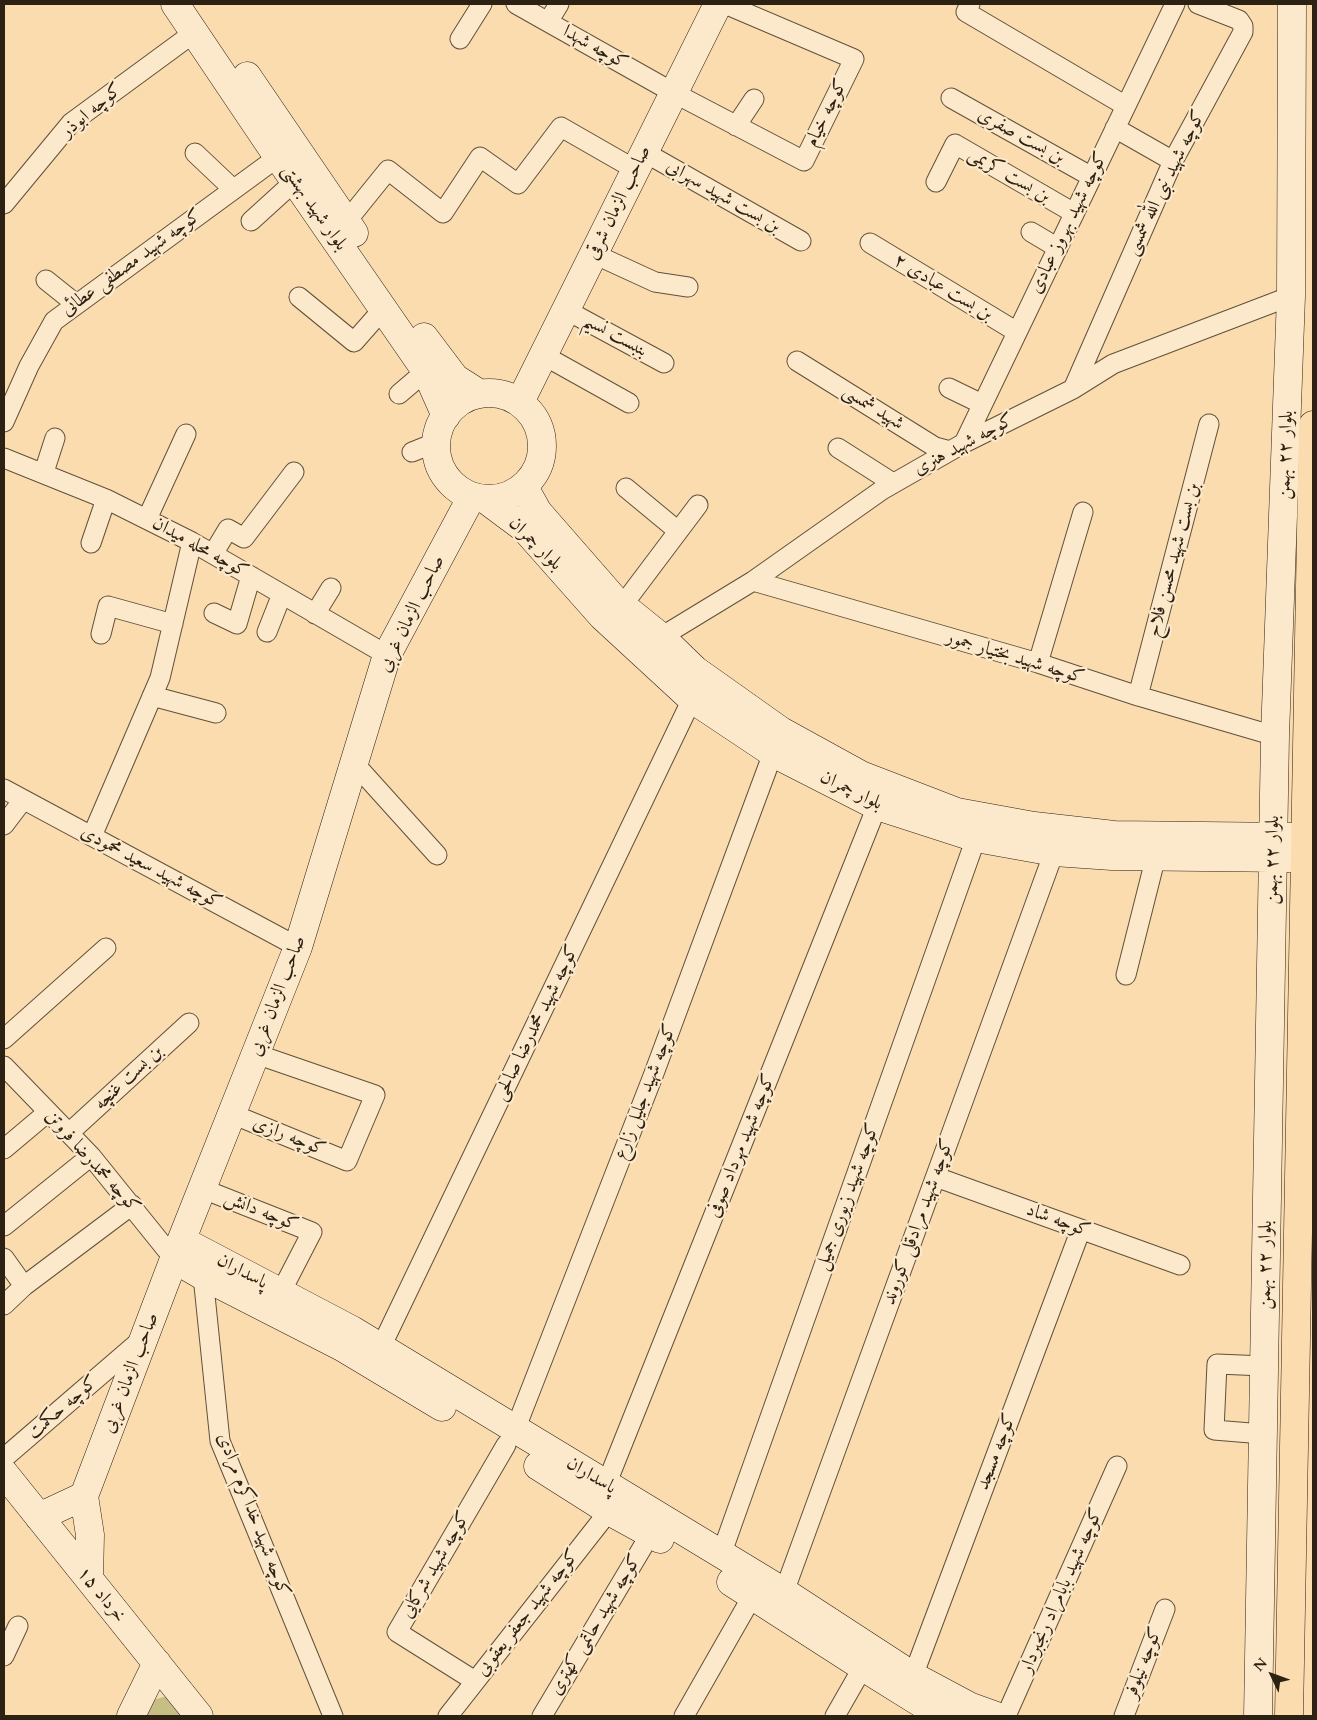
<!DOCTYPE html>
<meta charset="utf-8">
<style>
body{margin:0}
#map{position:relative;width:1317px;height:1720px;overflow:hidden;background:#fbdcae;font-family:Cardo,serif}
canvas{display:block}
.frame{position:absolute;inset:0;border:5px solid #2d2114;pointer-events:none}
.north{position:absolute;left:1247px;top:1650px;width:50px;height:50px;-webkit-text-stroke:4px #fce8ca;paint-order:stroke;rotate:312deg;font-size:14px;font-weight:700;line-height:20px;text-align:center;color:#2d2114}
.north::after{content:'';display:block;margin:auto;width:18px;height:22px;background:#2d2114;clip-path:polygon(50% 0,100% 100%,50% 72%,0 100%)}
</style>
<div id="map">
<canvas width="1317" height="1720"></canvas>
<div class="frame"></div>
<div class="north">N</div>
</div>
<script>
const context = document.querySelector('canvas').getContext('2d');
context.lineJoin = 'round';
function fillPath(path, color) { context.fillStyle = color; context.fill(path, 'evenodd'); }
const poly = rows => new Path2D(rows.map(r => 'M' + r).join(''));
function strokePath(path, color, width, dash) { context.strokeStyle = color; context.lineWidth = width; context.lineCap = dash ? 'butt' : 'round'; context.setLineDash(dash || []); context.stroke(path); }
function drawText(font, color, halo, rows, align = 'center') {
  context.font = font + ' Cardo,Amiri,serif'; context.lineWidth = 4.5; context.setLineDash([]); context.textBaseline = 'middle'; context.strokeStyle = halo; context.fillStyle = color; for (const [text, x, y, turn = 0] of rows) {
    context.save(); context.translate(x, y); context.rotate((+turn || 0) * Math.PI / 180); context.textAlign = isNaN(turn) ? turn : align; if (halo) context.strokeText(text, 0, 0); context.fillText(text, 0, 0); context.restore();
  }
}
fillPath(poly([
 [171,1695,188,1716,137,1716,153,1700]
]), '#c7be85');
const street = poly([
 [516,4,674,93,804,161,854,59,725,4],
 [970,4,966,12,1126,106],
 [548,22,559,4],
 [460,39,482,4],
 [951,98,1092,177],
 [736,126,754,99],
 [1115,128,1173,161],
 [644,152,801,241],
 [195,153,233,189],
 [936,182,955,144,1074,213],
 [4,204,71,123,195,32],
 [251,221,295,181],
 [346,222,388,170,443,213,480,157,518,184,561,127,636,170],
 [1031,232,1058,248],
 [870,243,1017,332],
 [594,254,655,282,688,287],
 [46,280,76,304],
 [299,297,354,342,383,309],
 [566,310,664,363],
 [543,355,629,403],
 [797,361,935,447,950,451],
 [949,388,982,404],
 [1073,389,1173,161,1243,32,1243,26,1239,20,1198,4],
 [399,394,426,371],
 [4,422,29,366,54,321,278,157],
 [964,443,1175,4],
 [838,448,893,483],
 [412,452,437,442],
 [4,458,106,499,192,542,387,655],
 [44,472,55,438],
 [626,488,678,531],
 [147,519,186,434],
 [91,543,106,499],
 [213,554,228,529,244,538,294,472],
 [753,581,1038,663,1138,696,1275,736],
 [622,606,698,505],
 [214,613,237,624,251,576],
 [315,614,331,588],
 [267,632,282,594],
 [101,634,108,606,173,624],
 [661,637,753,581,882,490,964,443,1073,389,1113,364,1291,296],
 [1038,663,1083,512],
 [152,696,216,713],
 [1138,696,1209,424],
 [354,763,437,855],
 [4,789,298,947],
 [4,825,23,800],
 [92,836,160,678,192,542],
 [1126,975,1156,856],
 [4,1039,106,948],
 [4,1066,91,1156,174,1259],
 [232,1114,347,1161,375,1095,256,1054],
 [69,1133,189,1023],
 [4,1149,48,1112],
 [936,1177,1180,1265],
 [203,1189,312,1232,281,1292],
 [4,1226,91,1156],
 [4,1258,24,1286],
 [203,1276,220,1441,333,1716],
 [4,1305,24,1286,132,1205],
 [381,1347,692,699],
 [515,1430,653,1076,773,753],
 [1263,1434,1214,1430,1217,1364,1264,1366],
 [4,1458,141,1340],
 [606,1485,877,806],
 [721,1555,976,838],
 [784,1592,1054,852],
 [4,1656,18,1626],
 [913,1676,1081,1229],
 [475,1681,397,1632,506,1445],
 [448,1716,609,1511],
 [542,1716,651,1533],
 [684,1716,753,1595],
 [835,1716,863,1667],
 [1006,1716,1117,1466],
 [1124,1716,1165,1609]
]);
const secondary = poly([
 [175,4,278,157,426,371,446,416],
 [247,76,354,233],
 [424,337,455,378,480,394],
 '436 446a53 53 0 1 1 106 0a53 53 0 1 1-106 0Z',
 [520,402,718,4],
 [524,487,538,512,614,599,661,637,695,670,781,731,861,775,957,812,1034,826,1114,835,1292,837],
 [485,499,524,528,602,616,692,699,773,753,877,806,976,838,1054,852,1112,856,1292,858],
 [183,1241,352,1330,784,1592,913,1676,971,1707,996,1716],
 [174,1259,203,1276,342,1347,442,1407],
 [538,1466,609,1511,660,1539],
 [4,1473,199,1716],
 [84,1496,174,1259,298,947,387,655,472,496],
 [84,1496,90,1535,89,1579],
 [39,1517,84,1496],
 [731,1582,863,1667,929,1708,948,1716],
 [131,1716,157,1663],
 [1258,1716,1275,736,1291,296,1292,4]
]);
const primary = poly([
 [1289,1716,1313,425]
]);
strokePath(street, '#60503a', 21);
strokePath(secondary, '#2d2114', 29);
strokePath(primary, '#2d2114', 29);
strokePath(street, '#fce8ca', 19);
strokePath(secondary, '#fce8ca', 28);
strokePath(primary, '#fbdcae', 28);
drawText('19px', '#2d2114', '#fce8ca', [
 ["کوچه شهدا",595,48,29],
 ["کوچه ابوذر",92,111,-40],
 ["کوچه خیام",827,113,-64],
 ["بن بست صفری",1021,137,29],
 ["بن بست کریمی",1009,176,30],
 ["کوچه شهید نبی الله شمسی",1166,183,-64],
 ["بن بست شهید سهرابی",723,197,30],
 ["صاحب الزمان شرقی",619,203,-64],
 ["بلوار شهید بهشتی",314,208,55],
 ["کوچه شهید بهروز عبادی",1069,223,-64],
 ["کوچه شهید مصطفی عطائی",132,263,-36],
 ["بن بست عبادی ۲",943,288,31],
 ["بنبست نسیم",615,336,28],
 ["شهید شمسی",873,408,32],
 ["کوچه شهید هنری",964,445,-28],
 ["بلوار ۲۲ بهمن",1286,455,-88],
 ["بلوار چمران",535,544,45],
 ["کوچه محله میدان",200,548,29],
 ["بن بست شهید محسن فلاح",1174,560,-75],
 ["صاحب الزمان غربی",412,614,-64],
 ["کوچه شهید بختیار جمور",1015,658,17],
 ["بلوار چمران",851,791,26],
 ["بلوار ۲۲ بهمن",1273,860,-89],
 ["کوچه شهید سعید محمودی",151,868,28],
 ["صاحب الزمان غربی",278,996,-69],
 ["کوچه شهید محمدرضا صالحی",537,1023,-64],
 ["بن بست غنچه",129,1078,-43],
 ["کوچه شهید جلیل زارع",646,1092,-69],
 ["کوچه رازی",289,1137,22],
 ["کوچه شهید مهرداد صوفی",742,1146,-68],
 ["کوچه محمدرضا فروتن",92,1162,48],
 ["کوچه شهید زیوری جمیل",848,1197,-70],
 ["کوچه دانش",261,1212,22],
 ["کوچه شاد",1058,1221,20],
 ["کوچه شهید مرادقلی کوروند",919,1222,-70],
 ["بلوار ۲۲ بهمن",1266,1265,-89],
 ["پاسداران",242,1272,28],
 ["صاحب الزمان غربی",131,1373,-69],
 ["کوچه حکمت",63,1408,-41],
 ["کوچه مسجد",997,1452,-69],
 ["پاسداران",591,1476,31],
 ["کوچه شهید خداکرم مرادی",253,1515,69],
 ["کوچه شهید شرکایی",436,1565,-60],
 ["کوچه شهید بابامراد رنجبردار",1062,1591,-66],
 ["۱۵ خرداد",101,1595,51],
 ["کوچه شهید جعفر یعقوبی",528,1613,-52],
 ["کوچه شهید حاتمی کهتری",596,1625,-59],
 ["کوچه نیلوفر",1144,1663,-69]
]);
</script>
